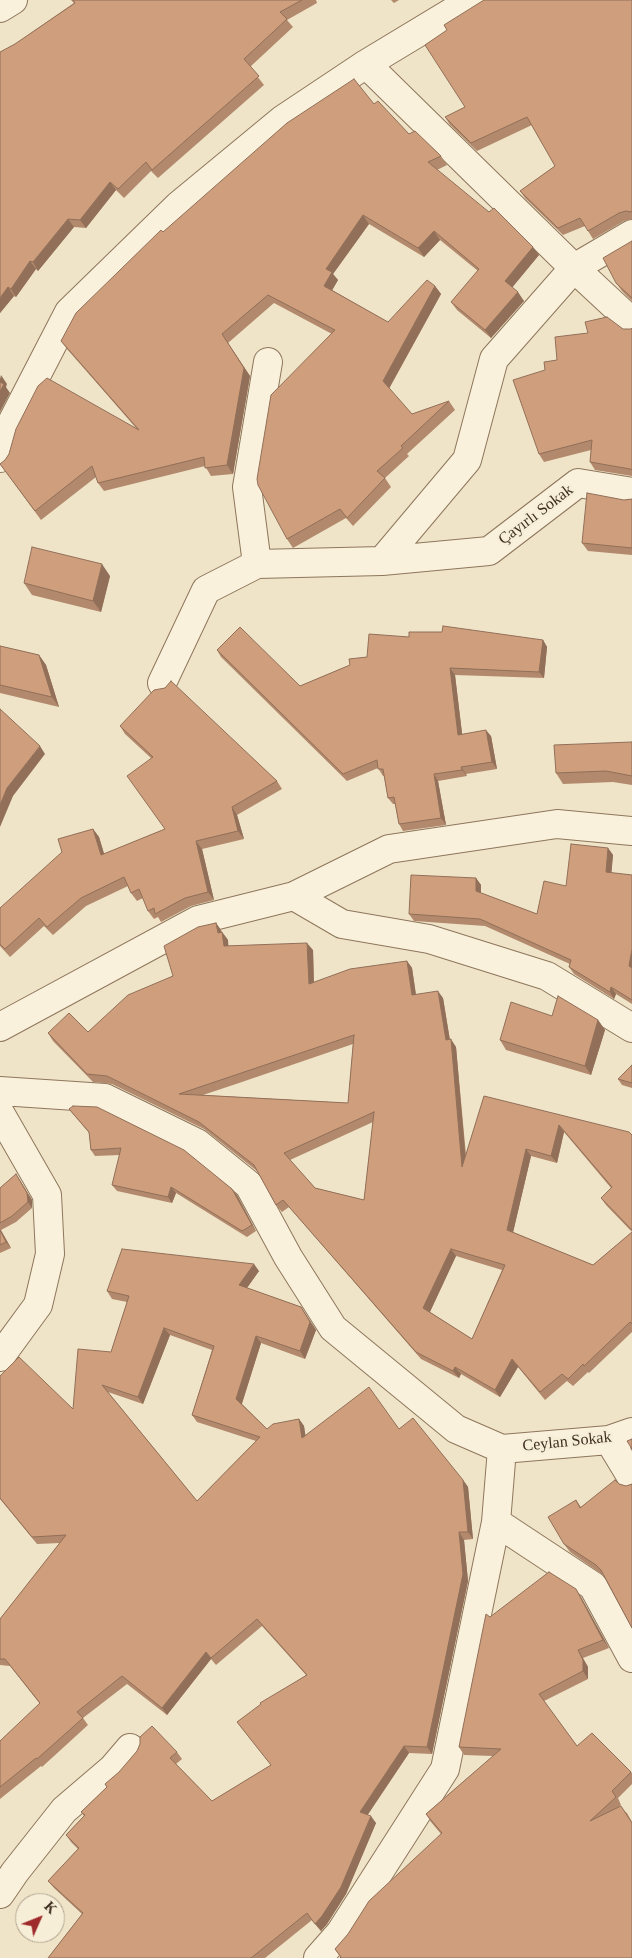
<!DOCTYPE html>
<meta charset="utf-8">
<style>
body{margin:0}
#map{position:relative;width:632px;height:1958px;overflow:hidden;background:#f0e4c8;font-family:"Times New Roman",serif}
canvas{display:block}
.north{position:absolute;left:15px;top:1893px;width:50px;height:50px;box-sizing:border-box;background:#f7eed8;border:1px solid #ada18e;border-radius:50%;rotate:46deg;font-size:14px;font-weight:700;line-height:20px;text-align:center;color:#3d2e20}
.north::after{content:'';display:block;margin:auto;width:18px;height:22px;background:#9e2a2b;clip-path:polygon(50% 0,100% 100%,50% 72%,0 100%)}
</style>
<div id="map">
<canvas width="632" height="1958"></canvas>
<div class="north">K</div>
</div>
<script>
const context = document.querySelector('canvas').getContext('2d');
context.lineJoin = 'round';
const poly = rows => new Path2D(rows.map(r => 'M' + r).join(''));
function strokePath(path, color, width, dash) { context.strokeStyle = color; context.lineWidth = width; context.lineCap = dash ? 'butt' : 'round'; context.setLineDash(dash || []); context.stroke(path); }
function fillPath(path, color) { context.fillStyle = color; context.fill(path, 'evenodd'); }
function drawText(font, color, halo, rows, align = 'center') {
  context.font = font + ' "Times New Roman",serif'; context.lineWidth = 5; context.setLineDash([]); context.textBaseline = 'middle'; context.strokeStyle = halo; context.fillStyle = color; for (const [text, x, y, turn = 0] of rows) {
    context.save(); context.translate(x, y); context.rotate((+turn || 0) * Math.PI / 180); context.textAlign = isNaN(turn) ? turn : align; if (halo) context.strokeText(text, 0, 0); context.fillText(text, 0, 0); context.restore();
  }
}
const minor = poly([
 [0,8,13,0],
 [366,64,574,268,632,322],
 [0,458,7,432,69,312,179,205,282,120,366,64,472,0],
 [382,561,489,551,578,483,632,492],
 [257,564,247,487,268,362],
 [162,683,206,590,257,564,382,561,467,460,494,359,574,268,632,234],
 [294,896,342,924,429,939,547,976,632,1028],
 [0,1027,198,920,294,896,389,849,557,824,632,831],
 [0,1091,105,1098,197,1143,249,1185,288,1257,333,1328,456,1429,502,1449,496,1522,445,1769,340,1933,318,1958],
 [0,1113,47,1195,50,1254,38,1305,0,1357],
 [609,1440,632,1478],
 [502,1449,609,1440,632,1432],
 [496,1522,593,1586,632,1658],
 [0,1894,15,1872,64,1810,112,1769,130,1748]
]);
strokePath(minor, '#8d765c', 30);
strokePath(minor, '#faf1dc', 28);
fillPath(poly([
 [71,0,316,0,317,3,287,20,293,27,250,67,264,85,158,178,151,171,124,198,116,190,86,228,74,227,38,271,36,269,16,297,14,296,0,313,15,44,74,3],
 [391,0,399,0,394,3],
 [632,0,632,219,624,221,593,239,585,226,563,235,525,198,520,191,555,166,532,125,477,151,450,125,445,117,465,107,447,30],
 [374,104,409,134,441,156,447,165,437,170,539,255,512,287,524,301,491,338,457,310,451,302,478,271,440,240,424,257,369,224,333,274,338,280,332,290,388,322,435,286,441,294,389,389,412,414,449,401,455,410,407,454,409,456,385,478,391,487,353,526,346,518,293,548,287,539,332,334,274,303,228,343,250,376,233,474,211,476,205,466,104,491,98,483,96,477,41,520,0,464,136,428,67,349,61,341,163,232],
 [632,241,632,301,622,291,616,283],
 [632,328,632,476,595,470,590,462,591,450,544,462,539,454,545,370,557,360,623,329,631,329],
 [632,499,632,555,588,551,582,543,624,500],
 [110,576,101,612,32,595,24,583],
 [409,637,543,640,547,647,544,678,455,675,462,734,491,736,497,769,466,774,467,776,438,781,446,825,403,831,399,824,395,804,393,804,388,798,384,776,383,776,378,768,347,781,221,657,217,650,300,686,350,665],
 [0,646,39,655,46,665,59,707,0,693],
 [120,726,277,781,282,789,237,815,244,839,202,849,214,900,191,906,161,922,158,917,154,919,148,911,143,898,137,901,131,893,128,886,86,906,53,935,44,926,10,957,0,946,0,908,93,829,99,837,104,854,165,829,151,758,125,734],
 [632,742,632,785,613,782,563,784,556,773],
 [608,848,613,855,611,873,632,875,632,1004,616,994,614,999,574,974,569,967,570,964,485,926,414,921,409,914,476,878,481,885,481,893,537,914,566,886],
 [216,923,222,932,228,940,228,946,313,950,314,982,407,961,412,968,416,994,443,998,450,1040,456,1047,466,1155,484,1096,632,1135,632,1332,589,1373,588,1372,573,1386,567,1381,545,1400,518,1367,500,1397,461,1374,459,1378,421,1359,289,1207,282,1212,276,1205,257,1171,204,1129,112,1084,93,1082,53,1041,48,1033,88,1032,173,976],
 [353,1044,348,1103,203,1095,239,1083],
 [373,1122,364,1200,315,1188,290,1160],
 [564,1132,611,1188,601,1198,606,1205,632,1232,593,1265,513,1232,531,1156,557,1163],
 [456,1256,502,1270,472,1339,430,1312],
 [598,1020,605,1030,591,1075,506,1050,500,1040],
 [632,1065,632,1088,622,1085,618,1079],
 [69,1109,237,1195,256,1231,247,1237,176,1193,172,1203,117,1191,112,1185,120,1155,95,1156,91,1150,89,1133],
 [16,1174,32,1200,32,1208,16,1222,1,1230,11,1248,0,1253,0,1188],
 [259,1271,247,1288,301,1307,316,1330,305,1359,261,1343,242,1404,267,1429,299,1419,304,1426,305,1435,399,1429,463,1480,468,1487,473,1539,464,1540,468,1581,432,1754,409,1753,367,1815,376,1823,346,1894,327,1924,321,1931,312,1920,265,1958,48,1958,82,1914,54,1888,48,1881,78,1849,71,1842,66,1835,84,1816,81,1812,107,1787,105,1784,177,1752,182,1759,176,1764,212,1801,271,1765,237,1722,306,1675,262,1626,216,1665,211,1659,167,1715,127,1684,83,1718,88,1725,42,1767,41,1766,0,1799,0,1741,40,1704,10,1666,0,1665,0,1619,60,1543,37,1544,0,1499,0,1376,73,1409,111,1352,127,1302,112,1299,107,1291],
 [170,1335,212,1350,192,1415,197,1422,256,1441,197,1501,108,1392,143,1404],
 [619,1484,626,1486,603,1575,570,1552,564,1544,576,1500,581,1507],
 [581,1597,609,1648,583,1658,588,1667,588,1679,544,1701,577,1746,631,1772,632,1773,632,1784,618,1798,621,1805,619,1807,627,1813,632,1822,632,1958,341,1958,335,1949,441,1834,431,1822,426,1814,493,1756,464,1755,459,1747,490,1617]
]), '#b2896c');
fillPath(poly([
 [110,182,116,190,86,228,80,220],
 [363,215,369,224,333,274,338,280,330,294,324,286,326,269],
 [68,219,74,227,38,271,33,262],
 [434,231,440,240,424,257,418,248],
 [533,247,539,255,511,289,505,281],
 [30,261,36,269,16,297,11,289],
 [435,286,441,294,388,390,383,381],
 [8,287,14,296,0,313,0,298],
 [518,292,524,301,491,338,485,330],
 [228,343,250,376,233,474,227,465],
 [1,375,7,384,6,387,10,393,0,412,0,379],
 [102,564,110,576,101,612,93,601],
 [543,640,547,647,544,678,539,672],
 [39,655,46,665,59,707,52,697],
 [450,668,455,675,463,741,458,735],
 [486,730,491,736,497,769,492,762],
 [40,746,45,754,13,796,0,827,0,805,7,788],
 [461,767,466,774,467,776,462,770],
 [434,774,438,781,446,825,441,818],
 [232,807,237,815,244,839,238,831],
 [93,829,99,837,107,863,101,855],
 [196,841,202,849,214,900,208,892],
 [608,848,613,855,611,879,606,872],
 [476,878,481,885,481,898,476,891],
 [216,923,221,930,223,938,222,932,228,940,229,954,224,946,218,933],
 [307,943,313,950,314,991,309,984],
 [632,949,632,970,629,966],
 [407,961,412,968,417,1003,412,995],
 [611,987,616,994,614,999,610,992],
 [438,991,443,998,451,1047,446,1040],
 [598,1020,605,1030,591,1075,585,1066],
 [451,1039,456,1047,467,1174,462,1167],
 [559,1125,564,1132,557,1163,551,1156],
 [526,1149,531,1156,512,1237,507,1230],
 [16,1174,32,1200,32,1208,28,1202],
 [171,1187,176,1193,172,1203,168,1197],
 [232,1189,237,1195,256,1231,252,1225],
 [0,1229,11,1248,6,1242],
 [451,1249,456,1256,428,1316,423,1308],
 [254,1264,259,1271,244,1292,239,1285],
 [301,1307,316,1330,305,1359,300,1351],
 [164,1328,170,1335,143,1404,138,1397],
 [256,1336,261,1343,241,1406,236,1399],
 [512,1359,518,1367,500,1397,495,1390],
 [455,1367,461,1374,459,1378,453,1371],
 [299,1419,304,1426,307,1445,302,1438],
 [463,1480,468,1487,473,1539,468,1532],
 [459,1532,464,1540,468,1581,432,1754,427,1747],
 [576,1589,581,1597,609,1648,603,1640],
 [578,1650,588,1667,588,1679,583,1671],
 [206,1652,211,1659,167,1715,162,1708],
 [404,1746,409,1753,365,1819,360,1812],
 [371,1816,376,1823,346,1894,327,1924,321,1931,315,1924]
]), '#916f58');
const building = poly([
 [73,0,302,0,280,12,287,19,244,59,259,76,152,170,146,162,118,189,110,182,80,220,68,219,33,262,30,261,11,289,8,287,0,298,0,52,15,44,75,3,73,0],
 [484,0,632,0,632,212,626,211,619,213,588,231,580,218,558,228,520,191,555,166,527,117,471,143,445,117,465,107,425,45,447,30,444,25,484,0],
 [354,79,374,104,378,101,409,134,415,131,441,156,428,162,489,212,494,208,533,247,505,281,518,292,485,330,451,302,479,269,434,231,418,248,363,215,326,269,332,272,324,286,388,322,427,280,435,286,383,381,412,414,449,401,401,446,403,448,377,471,385,478,347,518,340,509,287,539,258,485,257,479,271,395,335,330,268,295,222,334,244,368,227,465,205,468,204,457,98,483,92,466,35,511,0,464,5,460,9,454,16,429,38,386,47,378,139,430,61,341,76,313,161,230,163,232,287,123,354,79],
 [632,241,632,298,616,283,603,258,632,241],
 [607,317,623,329,631,329,632,328,632,470,630,469,590,462,592,440,539,454,513,380,545,370,544,362,557,360,555,337,588,333,585,322,607,317],
 [0,382,4,384,0,392,0,382],
 [587,493,624,500,632,499,632,548,582,543,587,493],
 [32,547,102,564,93,601,24,583,32,547],
 [443,626,543,640,539,672,450,668,458,735,486,730,492,762,461,767,462,770,434,774,441,818,399,824,394,797,388,798,383,769,378,769,377,760,343,774,217,650,240,627,300,686,350,665,349,659,367,657,369,634,409,637,409,632,442,632,443,626],
 [0,646,39,655,52,697,0,685,0,646],
 [171,681,277,781,232,807,238,831,196,841,208,892,185,898,155,914,154,908,148,911,139,889,131,893,124,877,81,898,47,927,39,918,5,949,0,944,0,908,62,852,58,839,93,829,101,855,165,829,127,776,153,757,120,726,154,690,165,688,171,681],
 [0,709,40,746,7,788,0,805,0,709],
 [632,742,632,776,606,771,556,773,554,745,632,742],
 [571,844,608,848,606,872,632,875,632,949,629,966,632,968,632,1000,611,987,610,992,569,967,571,960,480,919,409,914,411,875,476,878,476,891,537,914,544,881,566,886,571,844],
 [216,923,218,933,222,932,224,946,307,943,309,984,350,969,407,961,412,995,438,991,446,1040,451,1039,462,1167,484,1096,629,1132,632,1135,632,1230,601,1198,612,1187,559,1125,551,1156,526,1149,507,1230,593,1265,632,1232,632,1324,630,1322,584,1366,583,1364,568,1379,562,1374,540,1392,512,1359,495,1390,455,1367,453,1371,416,1352,283,1200,276,1205,254,1165,199,1122,107,1076,87,1074,48,1033,69,1013,88,1032,128,995,173,976,164,946,198,927,216,923],
 [354,1035,348,1103,179,1094,354,1035],
 [374,1112,364,1200,315,1188,284,1153,374,1112],
 [451,1249,505,1265,472,1339,423,1308,451,1249],
 [558,996,598,1020,585,1066,500,1040,511,1002,552,1016,558,996],
 [632,1065,632,1083,618,1079,632,1065],
 [73,1106,97,1107,184,1150,232,1189,252,1225,242,1231,171,1187,168,1197,112,1185,121,1148,91,1150,89,1132,69,1109,73,1106],
 [16,1174,27,1193,28,1202,12,1216,0,1223,0,1188,16,1174],
 [0,1230,6,1242,0,1245,0,1230],
 [122,1249,254,1264,239,1285,301,1307,310,1322,300,1351,256,1336,236,1399,267,1429,273,1424,299,1419,302,1438,369,1387,399,1429,413,1418,463,1480,468,1532,459,1532,463,1574,427,1747,404,1746,360,1812,371,1816,341,1887,322,1916,315,1924,307,1913,251,1958,48,1958,83,1913,48,1881,79,1848,66,1835,85,1815,81,1812,107,1787,105,1784,119,1772,137,1751,140,1744,140,1737,152,1726,177,1752,170,1758,212,1801,271,1765,237,1722,261,1704,260,1703,307,1675,257,1619,211,1658,206,1652,162,1708,122,1676,77,1712,83,1718,37,1759,36,1758,0,1787,0,1741,40,1703,5,1659,0,1659,0,1619,66,1535,32,1537,0,1498,0,1376,19,1357,73,1409,78,1349,111,1352,129,1296,107,1291,122,1249],
 [164,1328,214,1346,192,1415,260,1437,197,1501,102,1385,138,1397,164,1328],
 [632,1439,632,1449,627,1441,632,1439],
 [615,1480,619,1484,626,1486,632,1484,632,1628,601,1570,596,1565,564,1544,548,1517,576,1500,580,1508,615,1480],
 [549,1572,576,1589,603,1640,578,1650,583,1660,583,1671,539,1694,577,1746,592,1733,631,1772,612,1791,616,1797,590,1821,621,1806,632,1823,632,1958,340,1958,341,1957,335,1949,348,1934,369,1901,442,1833,426,1814,501,1749,459,1747,486,1614,490,1617,549,1572]
]);
fillPath(building, '#cf9f7d');
strokePath(building, '#916f58', 1);
drawText('16px', '#3d2e20', '#f7eed8', [
 ["Çayırlı Sokak",536,515,-37],
 ["Ceylan Sokak",567,1442,-6]
]);
</script>
